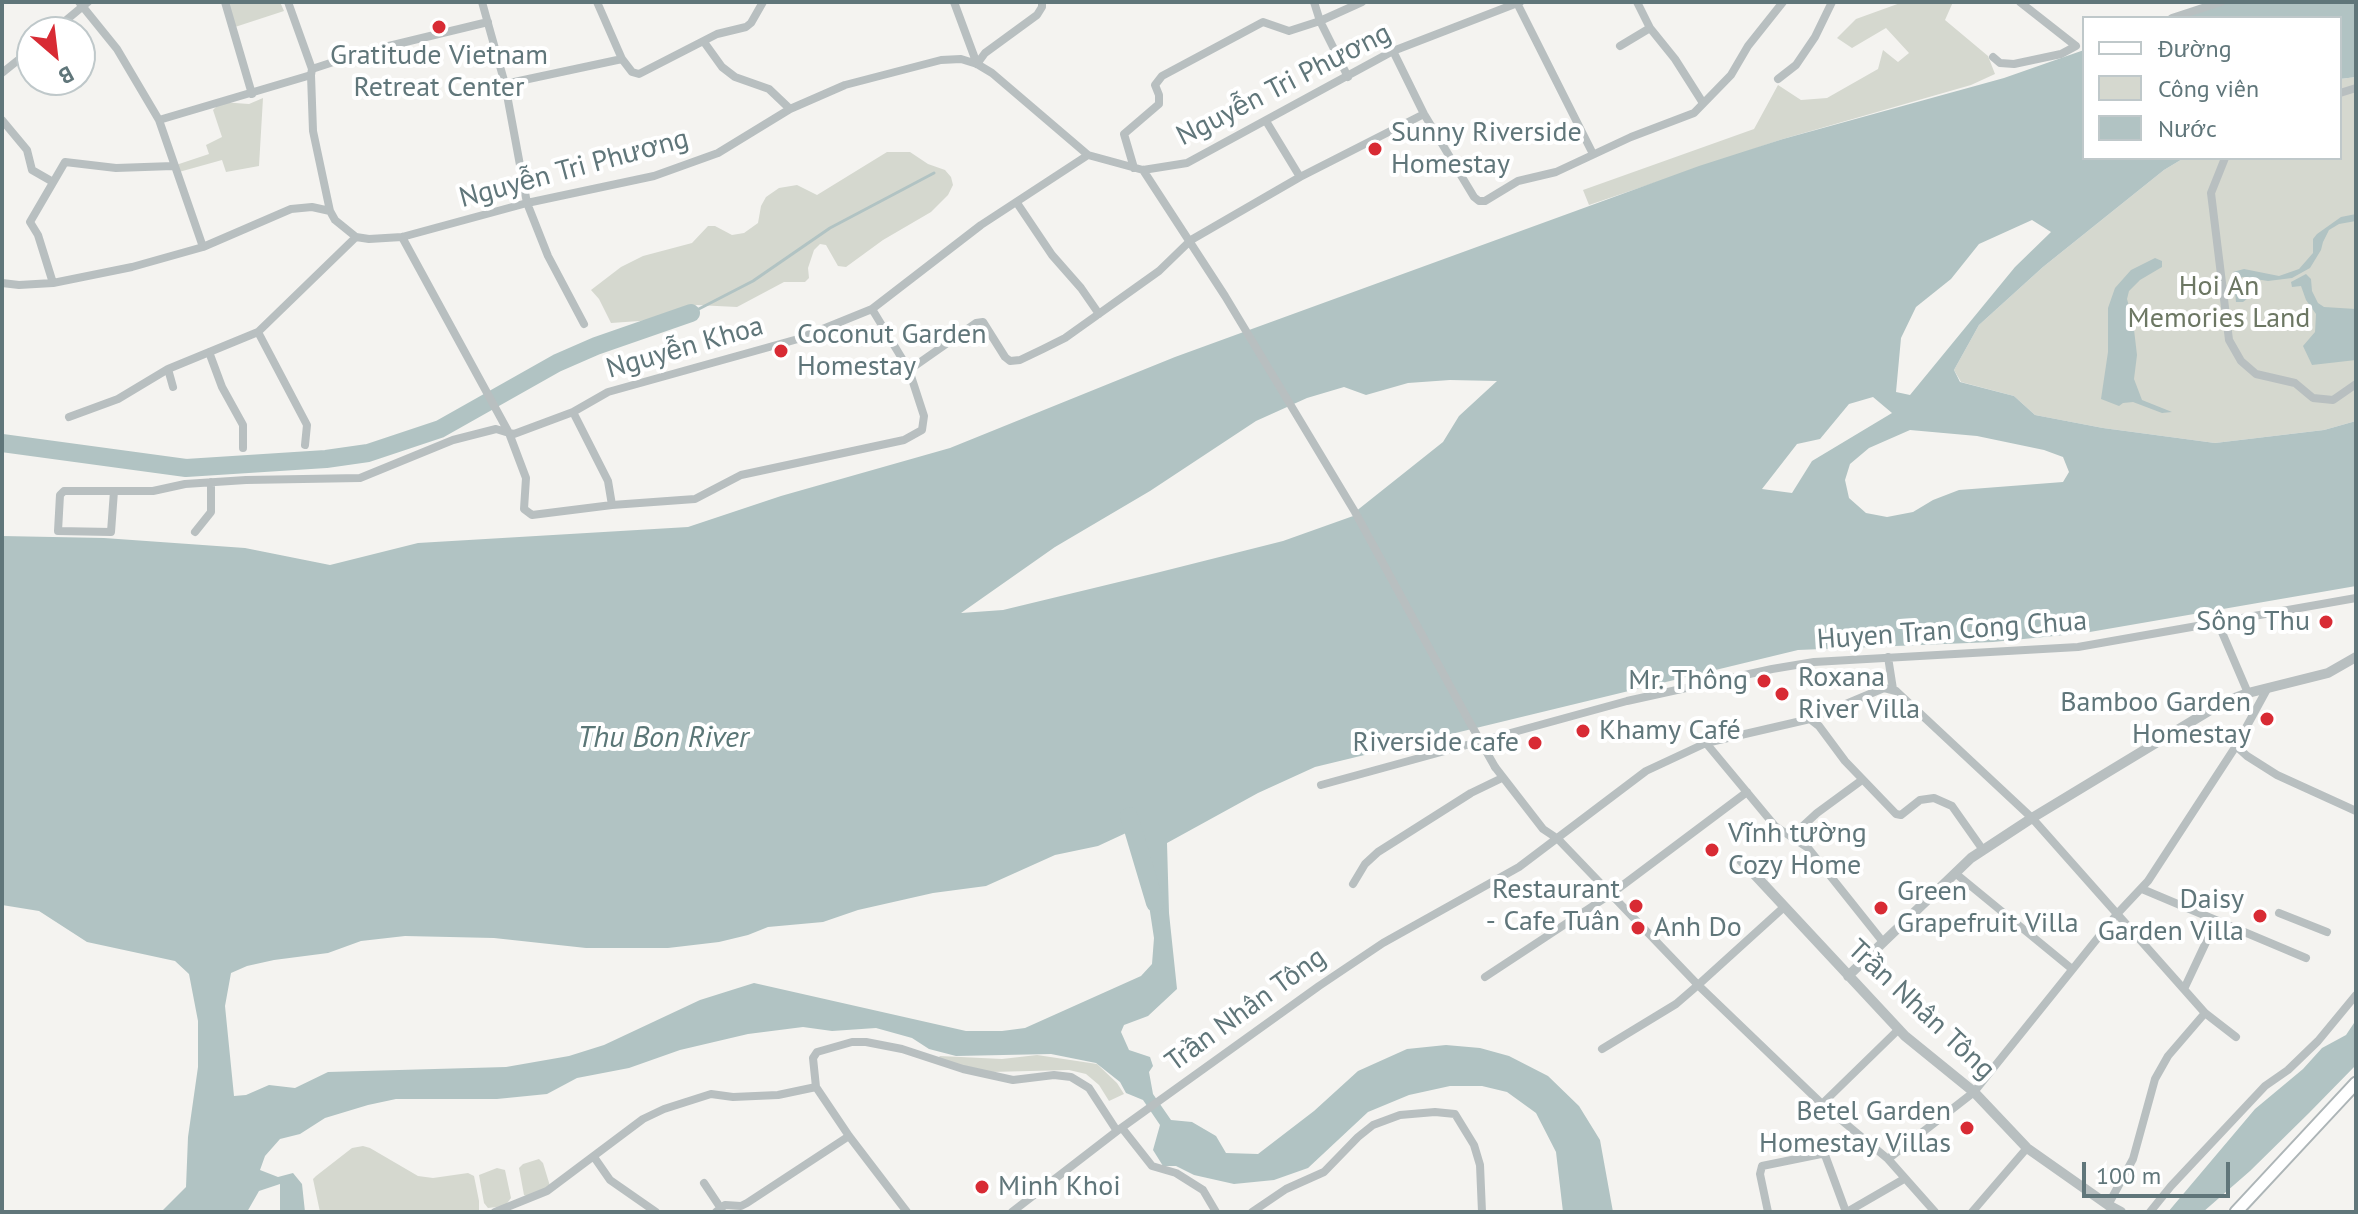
<!DOCTYPE html>
<meta charset="utf-8">
<style>
body{margin:0}
#map{position:relative;width:2358px;height:1214px;overflow:hidden;background:#f4f3f0;font-family:"PT Sans",sans-serif}
canvas{display:block}
.frame{position:absolute;inset:0;border:4px solid #60767a;pointer-events:none}
.legend{position:absolute;left:2082px;top:16px;width:260px;height:144px;box-sizing:border-box;background:#fff;border:2px solid #bfc8ca;margin:0;padding:10px 14px;list-style:none;font-size:24px;color:#60767a}
.legend li{display:flex;align-items:center;gap:16px;height:40px}
.legend b{width:40px;border:2px solid #bfc8ca}
.north{position:absolute;left:16px;top:16px;width:80px;height:80px;box-sizing:border-box;background:#fff;border:2px solid #bfc8ca;border-radius:50%;rotate:152deg;font-size:22px;font-weight:700;line-height:32px;text-align:center;color:#60767a}
.north::after{content:'';display:block;margin:auto;width:28px;height:36px;background:#d82b34;clip-path:polygon(50% 0,100% 100%,50% 72%,0 100%)}
.scale{position:absolute;left:2082px;top:1162px;width:148px;height:36px;box-sizing:border-box;border:4px solid #60767a;border-top:0;padding-left:10px;font-size:24px;line-height:28px;white-space:nowrap;color:#60767a;-webkit-text-stroke:6px #fff;paint-order:stroke}
</style>
<div id="map">
<canvas width="2358" height="1214"></canvas>
<div class="frame"></div>
<ul class="legend">
<li><b style="height:10px;background:#fff"></b>Đường</li>
<li><b style="height:22px;background:#d5d8cf"></b>Công viên</li>
<li><b style="height:22px;background:#b1c3c3"></b>Nước</li>
</ul>
<div class="north">B</div>
<div class="scale">100 m</div>
</div>
<script>
const context = document.querySelector('canvas').getContext('2d');
context.lineJoin = 'round';
function fillPath(path, color) { context.fillStyle = color; context.fill(path, 'evenodd'); }
const poly = rows => new Path2D(rows.map(r => 'M' + r).join(''));
function strokePath(path, color, width, dash) { context.strokeStyle = color; context.lineWidth = width; context.lineCap = dash ? 'butt' : 'round'; context.setLineDash(dash || []); context.stroke(path); }
function drawText(font, color, halo, rows, align = 'center') {
  context.font = font + ' "PT Sans",sans-serif'; context.lineWidth = 8; context.setLineDash([]); context.textBaseline = 'middle'; context.strokeStyle = halo; context.fillStyle = color; for (const [text, x, y, turn = 0] of rows) {
    context.save(); context.translate(x, y); context.rotate((+turn || 0) * Math.PI / 180); context.textAlign = isNaN(turn) ? turn : align; if (halo) context.strokeText(text, 0, 0); context.fillText(text, 0, 0); context.restore();
  }
}
fillPath(poly([
 [226,2,280,2,284,11,235,27],
 [1903,2,1953,2,1945,20,1988,56,1995,74,1971,85,1783,139,1589,205,1583,190,1754,129,1778,85,1801,100,1827,98,1878,69,1883,50,1898,62,1909,53,1886,28,1852,48,1837,38,1856,19],
 [2356,77,2356,421,2324,430,2215,443,2103,428,2035,415,2014,396,1961,382,1954,370,1979,325,2043,267,2164,170,2184,158,2340,158,2340,79],
 [263,98,259,166,226,172,222,160,179,172,173,166,209,154,206,145,222,137,213,110,221,102,249,104],
 [887,152,910,152,928,164,945,170,951,177,953,185,948,195,931,212,883,240,846,267,838,266,826,245,820,244,814,250,808,268,809,278,805,282,784,282,737,307,697,305,654,320,611,323,599,299,591,290,621,267,643,256,692,243,708,226,715,226,732,235,744,233,758,223,761,206,766,197,779,188,797,185,817,195],
 [1037,1055,1097,1064,1117,1083,1124,1094,1109,1101,1099,1085,1086,1074,1069,1070,991,1072,936,1060,940,1056,1002,1059],
 [363,1146,370,1148,418,1176,433,1178,468,1173,474,1176,479,1201,479,1212,320,1212,313,1179,316,1176,352,1148],
 [539,1159,543,1163,550,1186,529,1197,524,1195,519,1168,523,1164],
 [497,1168,505,1170,511,1198,505,1206,488,1208,484,1203,479,1175]
]), '#d5d8cf');
fillPath(poly([
 [2219,2,2356,2,2356,77,2340,79,2340,18,2174,18],
 [2084,50,2084,158,2184,158,2164,170,2043,267,1979,325,1954,370,1960,382,2014,396,2035,415,2103,428,2215,443,2324,430,2356,421,2356,586,2084,633,1993,642,1798,650,1315,767,1258,793,1167,843,1169,913,1177,989,1148,1016,1124,1025,1121,1032,1129,1050,1150,1057,1153,1066,1149,1072,1153,1094,1171,1120,1192,1122,1216,1136,1226,1153,1258,1154,1314,1111,1358,1071,1407,1049,1446,1045,1480,1048,1509,1056,1548,1076,1579,1106,1600,1140,1613,1212,1563,1212,1556,1152,1536,1113,1507,1092,1482,1086,1450,1086,1409,1095,1368,1112,1308,1168,1274,1180,1234,1184,1194,1175,1176,1166,1163,1166,1153,1150,1160,1125,1143,1100,1126,1093,1120,1082,1096,1063,1051,1054,956,1056,929,1049,912,1038,876,1028,832,1031,803,1027,748,1034,680,1050,629,1068,577,1078,547,1094,497,1099,396,1099,368,1105,325,1118,300,1134,280,1139,265,1156,260,1170,278,1177,293,1173,302,1184,305,1212,280,1212,280,1184,259,1191,247,1212,161,1212,186,1187,188,1137,198,1067,198,1021,189,974,175,961,87,942,39,911,2,905,2,536,104,538,245,548,330,565,418,543,688,527,781,496,950,448,1175,357,1699,166,1783,139,2004,78],
 [2032,220,2051,232,2015,267,1910,395,1896,392,1901,338,1916,307,1951,279,1979,244],
 [1450,380,1497,381,1459,416,1443,442,1355,512,1356,515,1283,541,1156,573,1003,610,961,613,1055,547,1150,491,1256,421,1307,398,1344,387,1366,395,1408,383],
 [1873,397,1892,413,1812,461,1792,493,1762,489,1797,444,1820,439,1849,404],
 [1910,430,1977,436,2044,450,2063,457,2069,472,2063,482,1959,490,1933,500,1913,512,1887,517,1866,513,1849,498,1845,480,1850,464,1869,448],
 [1126,833,1144,845,1149,856,1147,892,1154,938,1152,964,1141,976,1025,1028,1002,1031,966,1031,754,983,700,1000,604,1045,569,1056,506,1067,328,1072,295,1088,269,1085,246,1095,234,1096,225,1006,231,973,247,966,274,960,328,953,361,941,405,936,494,938,586,948,668,948,719,942,748,935,768,927,823,922,858,910,933,893,986,886,1055,855,1098,846],
 [2356,214,2356,221,2339,224,2329,230,2323,242,2321,250,2310,268,2292,278,2268,281,2242,277,2239,282,2248,298,2243,302,2236,302,2233,272,2244,269,2279,276,2299,269,2313,253,2313,239,2317,234,2341,217],
 [2155,258,2162,261,2162,267,2140,280,2129,291,2127,299,2133,321,2137,355,2134,379,2142,400,2172,412,2162,413,2133,402,2123,403,2119,406,2101,399,2108,352,2108,308,2115,288,2131,270],
 [2306,274,2311,279,2312,291,2318,303,2324,307,2356,309,2356,360,2312,365,2303,346,2315,332,2316,314,2306,300,2301,286,2292,287,2291,282],
 [2356,1020,2356,1065,2309,1113,2250,1171,2203,1212,2168,1212,2255,1109,2303,1069,2322,1048,2346,1035]
]), '#b1c3c3');
strokePath(poly([
 [691,313,753,281,830,228,934,173]
]), '#b1c3c3', 3);
strokePath(poly([
 [2,443,186,468,326,459,368,453,440,429,557,363,596,346,691,313],
 [1129,816,1155,903]
]), '#b1c3c3', 18);
const secondary = poly([
 [2236,1212,2356,1083]
]);
strokePath(secondary, '#adb5b7', 15);
strokePath(poly([
 [79,2,117,49,159,120,203,247],
 [225,2,252,94],
 [288,2,312,69],
 [482,2,505,84,527,203,548,256,584,324],
 [597,2,622,59,632,72,639,74,717,34,746,27,751,23,763,2],
 [954,2,977,64],
 [1314,2,1320,21,1348,77],
 [1637,2,1650,28,1675,59,1703,103],
 [1517,3,1593,154],
 [2172,18,2221,2],
 [52,32,88,2],
 [704,42,722,67,735,77,769,89,790,109],
 [1620,46,1650,28],
 [1393,51,1424,114,1474,197,1479,201,1485,201,1518,181,1556,172,1631,137,1694,113,1731,75,1748,46,1783,2],
 [1993,57,2000,63,2014,64,2061,54,2076,46,2020,2],
 [977,64,985,53,1037,15,1042,7,1042,2],
 [2,73,32,49],
 [311,75,313,131,330,211],
 [1778,79,1796,65,1815,37,1832,2],
 [505,84,622,59],
 [2340,93,2356,88],
 [2,120,27,150,32,170,53,182],
 [159,120,311,75,312,69,364,52,488,22],
 [1266,121,1300,177],
 [2225,158,2211,193,2229,340,2241,361,2256,374,2295,383,2313,398,2333,400,2356,384],
 [1134,168,1124,134,1159,104,1159,95,1155,85,1162,76,1263,22,1289,31,1320,21,1362,2],
 [1143,170,1225,296,1355,512,1469,721],
 [1017,203,1052,255,1081,288,1099,314],
 [402,237,509,433,514,434,573,412,608,392,798,339,872,309,981,225,1088,155],
 [2,283,19,285,53,283,132,267,203,247,291,209,312,207,330,211,335,220,356,237,369,239,402,237,527,203,654,176,718,153,790,109,845,85,941,60,961,59,977,64,992,73,1088,155,1143,170,1187,163,1393,51,1520,2],
 [53,283,38,235,30,222,65,162,116,168,173,166],
 [258,332,307,425,305,445],
 [209,352,222,387,243,425,243,448],
 [168,369,173,387],
 [909,370,976,323,983,322,1005,357,1010,361,1020,360,1043,349,1065,338,1159,271,1191,240,1300,177,1424,114],
 [573,412,608,481,612,505],
 [69,417,118,399,168,369,258,332,356,237],
 [114,491,111,532,58,531,60,495,64,491,153,491,185,484,246,480,360,478,453,440,496,429,509,433,526,478,524,509,532,515,612,505,695,499,741,475,904,440,922,430,924,416,909,370,872,309],
 [195,532,211,512,211,482],
 [2218,623,2248,693],
 [1888,657,1893,689],
 [1810,719,1819,726,1845,761,1896,814,1901,815,1920,800,1934,798,1952,806,1983,850],
 [1706,743,1775,826,1808,848,1883,942],
 [2236,746,2247,756,2277,775,2356,811],
 [1495,767,1543,829,1558,839,1698,985,1783,908],
 [1321,785,1627,701,1772,669,1814,662,2078,647,2356,598],
 [1791,837,1817,813,1862,780],
 [1955,873,2072,969],
 [1353,884,1365,864,1378,852,1471,793,1502,778],
 [2142,889,2306,958],
 [2279,913,2327,932],
 [1485,977,1611,894,1747,792],
 [2184,989,2216,921],
 [1602,1049,1676,1004,1698,985,1822,1104,1888,1159,1935,1212],
 [1822,1104,1899,1029],
 [1122,1128,1152,1166,1176,1173,1203,1190,1216,1212],
 [594,1157,610,1180,656,1212],
 [1888,1159,1974,1092,2117,914,2148,881,2236,746,2266,691],
 [704,1183,720,1207],
 [2108,1205,2133,1159,2155,1079,2168,1056,2205,1013],
 [495,1212,547,1191,643,1119,664,1109,711,1094,733,1097,778,1095,816,1087],
 [716,1212,725,1205,741,1206,747,1203,849,1136],
 [907,1212,849,1136,816,1087,813,1058,817,1052,852,1042,866,1042,902,1049,963,1069,1013,1080,1054,1075,1071,1077,1089,1088,1117,1131],
 [1012,1212,1117,1131,1319,986,1383,943,1519,867,1646,771,1706,743,1810,719,1884,688,1896,691,2032,818,2205,1013,2236,1037],
 [1252,1212,1286,1189,1324,1172,1358,1137,1373,1125,1400,1115,1435,1112,1455,1114,1474,1145,1480,1165,1482,1212],
 [1768,1212,1760,1174,1762,1166,1821,1154,1825,1155,1846,1212],
 [1847,1212,1904,1179],
 [1972,1212,2027,1148],
 [2150,1212,2171,1186,2265,1086,2288,1070,2318,1041,2356,995]
]), '#b8bfc0', 8);
strokePath(poly([
 [1741,860,1905,1036,1974,1092,2027,1148,2108,1205,2121,1212],
 [1848,976,1971,858,2032,818,2222,703,2248,693,2328,673,2356,657]
]), '#b8bfc0', 10);
strokePath(secondary, '#fff', 11);
strokePath(poly([
 [1469,721,1495,767]
]), '#b8bfc0', 8);
for (const [x, y, r, color] of [
 [439,27,8,"#d82b34"],
 [1375,149,8,"#d82b34"],
 [781,351,8,"#d82b34"],
 [2326,622,8,"#d82b34"],
 [1764,681,8,"#d82b34"],
 [1782,694,8,"#d82b34"],
 [2267,719,8,"#d82b34"],
 [1583,731,8,"#d82b34"],
 [1535,743,8,"#d82b34"],
 [1712,850,8,"#d82b34"],
 [1636,906,8,"#d82b34"],
 [1881,908,8,"#d82b34"],
 [2260,916,8,"#d82b34"],
 [1638,928,8,"#d82b34"],
 [1967,1128,8,"#d82b34"],
 [982,1187,8,"#d82b34"]
]) { const dot = new Path2D(); dot.arc(x, y, r, 0, 2 * Math.PI); context.fillStyle = color; context.fill(dot); strokePath(dot, '#fff', 3); }
drawText('28px', '#60767a', '#fff', [
 ["Gratitude Vietnam",439,56,"center"],
 ["Retreat Center",439,88,"center"],
 ["Sunny Riverside",1391,133],
 ["Homestay",1391,165],
 ["Coconut Garden",797,335],
 ["Homestay",797,367],
 ["Sông Thu",2310,622,"right"],
 ["Roxana",1798,678],
 ["River Villa",1798,710],
 ["Mr. Thông",1748,681,"right"],
 ["Bamboo Garden",2251,703,"right"],
 ["Homestay",2251,735,"right"],
 ["Khamy Café",1599,731],
 ["Riverside cafe",1519,743,"right"],
 ["Vĩnh tường",1728,834],
 ["Cozy Home",1728,866],
 ["Restaurant",1620,890,"right"],
 ["- Cafe Tuân",1620,922,"right"],
 ["Green",1897,892],
 ["Grapefruit Villa",1897,924],
 ["Daisy",2244,900,"right"],
 ["Garden Villa",2244,932,"right"],
 ["Anh Do",1654,928],
 ["Betel Garden",1951,1112,"right"],
 ["Homestay Villas",1951,1144,"right"],
 ["Minh Khoi",998,1187]
], 'left');
drawText('28px', '#60767a', '#fff', [
 ["Nguyễn Tri Phương",1284,85,-27],
 ["Nguyễn Tri Phương",574,169,-15],
 ["Nguyễn Khoa",685,348,-16],
 ["Huyen Tran Cong Chua",1952,631,-4],
 ["Trần Nhân Tông",1246,1010,-36],
 ["Trần Nhân Tông",1921,1010,43]
]);
drawText('28px', '#6c7763', '#fff', [
 ["Hoi An",2219,287],
 ["Memories Land",2219,319]
]);
drawText('italic 30px', '#5a7676', '#fff', [
 ["Thu Bon River",663,738]
]);
</script>
